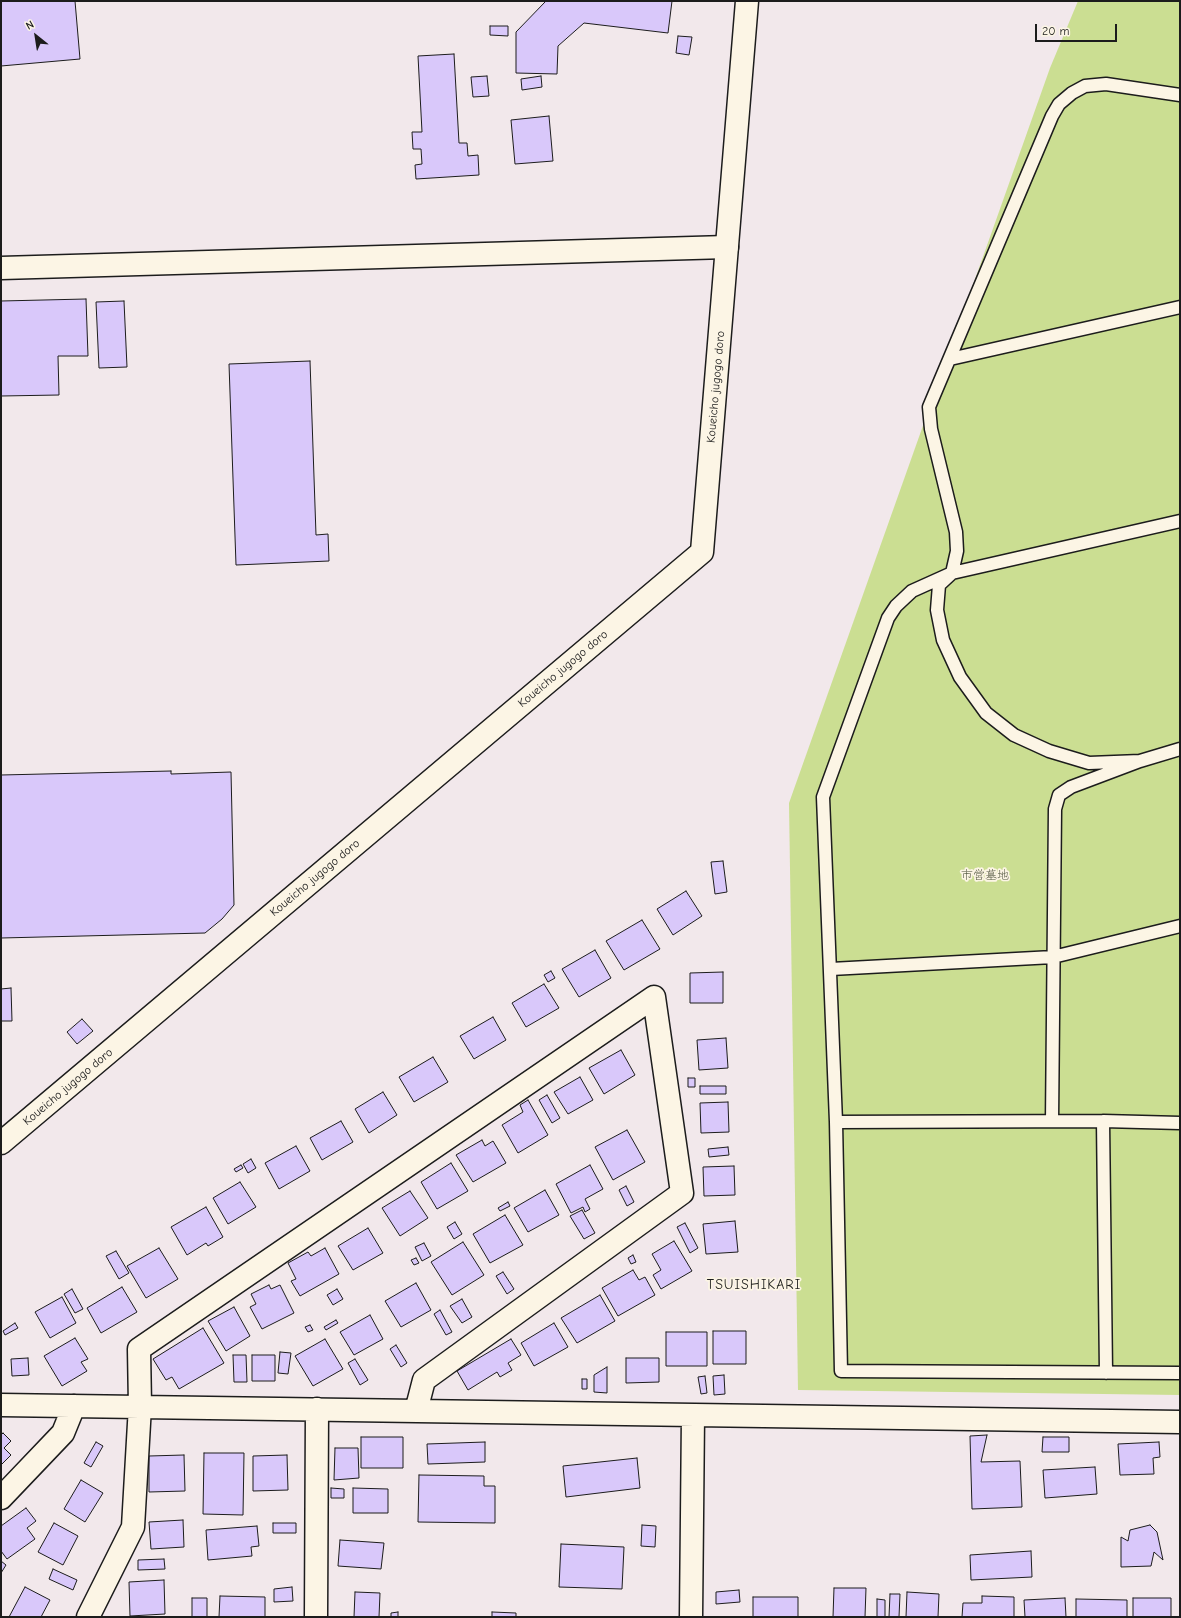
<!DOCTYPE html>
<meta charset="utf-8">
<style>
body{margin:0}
#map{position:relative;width:1181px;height:1618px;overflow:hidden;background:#f2e8eb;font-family:"Comic Neue",sans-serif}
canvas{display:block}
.frame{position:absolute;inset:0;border:2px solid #1c1c1c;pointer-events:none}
.north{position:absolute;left:16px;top:16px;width:40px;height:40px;-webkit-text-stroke:3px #fcf5e5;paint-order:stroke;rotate:330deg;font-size:11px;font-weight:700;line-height:16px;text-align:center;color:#1c1c1c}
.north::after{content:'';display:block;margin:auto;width:14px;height:18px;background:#1c1c1c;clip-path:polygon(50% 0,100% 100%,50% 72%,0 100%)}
.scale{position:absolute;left:1035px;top:24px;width:82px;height:18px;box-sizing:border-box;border:2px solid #1c1c1c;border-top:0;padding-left:5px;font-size:12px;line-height:14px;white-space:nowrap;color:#1c1c1c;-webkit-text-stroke:3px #fcf5e5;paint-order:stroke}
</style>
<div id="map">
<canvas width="1181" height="1618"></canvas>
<div class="frame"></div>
<div class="north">N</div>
<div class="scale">20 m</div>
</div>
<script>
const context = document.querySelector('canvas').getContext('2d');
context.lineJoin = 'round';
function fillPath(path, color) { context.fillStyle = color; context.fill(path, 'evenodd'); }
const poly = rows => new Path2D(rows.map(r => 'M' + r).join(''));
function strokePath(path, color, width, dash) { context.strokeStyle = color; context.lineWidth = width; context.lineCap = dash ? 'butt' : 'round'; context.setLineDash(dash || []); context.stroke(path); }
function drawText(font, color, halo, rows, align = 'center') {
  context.font = font + ' "Comic Neue","Klee One",sans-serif'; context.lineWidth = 3.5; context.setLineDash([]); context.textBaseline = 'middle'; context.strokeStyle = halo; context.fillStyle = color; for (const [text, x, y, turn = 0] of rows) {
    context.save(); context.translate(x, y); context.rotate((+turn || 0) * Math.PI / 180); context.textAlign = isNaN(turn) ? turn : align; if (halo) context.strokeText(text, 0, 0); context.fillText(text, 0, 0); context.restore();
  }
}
fillPath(poly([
 [1078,1,1180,1,1180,1395,798,1390,789,803,1050,68]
]), '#cbde92');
const building = poly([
 [1,1,75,1,80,59,1,66,1,1],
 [546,1,672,1,668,33,584,23,558,46,557,74,516,73,516,32,546,1],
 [490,26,508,26,508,36,490,35,490,26],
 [678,36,692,37,689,55,676,53,678,36],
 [454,54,459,143,467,143,468,156,478,155,479,175,416,179,415,165,422,164,421,149,413,149,412,132,422,132,418,56,454,54],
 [487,76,489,96,473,97,471,77,487,76],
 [541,76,542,87,522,90,521,79,541,76],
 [549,116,553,161,515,164,511,120,549,116],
 [86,299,88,356,58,356,59,395,1,396,1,301,86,299],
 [124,301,127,367,99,368,96,302,124,301],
 [310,361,316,535,328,534,329,561,236,565,229,364,310,361],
 [171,771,171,774,231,772,234,905,222,919,205,933,1,938,1,775,171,771],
 [723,861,727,892,715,894,711,862,723,861],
 [686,891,702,916,673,935,657,909,686,891],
 [642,920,660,949,624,970,606,941,642,920],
 [595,950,611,978,579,997,562,969,595,950],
 [551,971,555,978,548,982,544,975,551,971],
 [723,972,723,1003,690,1003,690,973,723,972],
 [544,984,559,1008,526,1027,512,1003,544,984],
 [11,988,12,1021,1,1021,1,989,11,988],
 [493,1017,506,1040,474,1059,460,1036,493,1017],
 [82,1019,93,1031,77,1044,67,1032,82,1019],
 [726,1038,728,1068,699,1070,697,1040,726,1038],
 [621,1050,635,1075,604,1094,589,1068,621,1050],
 [433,1057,448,1082,414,1102,399,1077,433,1057],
 [580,1077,593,1100,568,1114,554,1092,580,1077],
 [688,1078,695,1078,695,1087,688,1087,688,1078],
 [700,1086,726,1086,726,1094,700,1094,700,1086],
 [383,1092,397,1115,369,1133,355,1109,383,1092],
 [547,1095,560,1118,552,1123,539,1100,547,1095],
 [528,1100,548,1135,518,1153,502,1125,523,1112,520,1105,528,1100],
 [728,1102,729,1132,701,1133,700,1103,728,1102],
 [341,1121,353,1142,322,1160,310,1138,341,1121],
 [627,1130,645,1162,613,1180,595,1147,627,1130],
 [482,1140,485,1146,493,1141,506,1163,473,1182,456,1155,482,1140],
 [296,1146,310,1171,279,1189,265,1163,296,1146],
 [728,1147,729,1155,709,1157,708,1149,728,1147],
 [251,1159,256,1168,248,1173,243,1164,251,1159],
 [451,1163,468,1191,437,1209,421,1182,451,1163],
 [241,1165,243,1168,236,1172,234,1169,241,1165],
 [590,1165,603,1189,585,1199,590,1209,585,1212,583,1207,571,1213,556,1184,590,1165],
 [734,1166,735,1195,704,1196,703,1167,734,1166],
 [240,1182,256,1207,228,1224,213,1198,240,1182],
 [626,1186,634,1202,627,1206,619,1190,626,1186],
 [545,1190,559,1215,528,1232,514,1208,545,1190],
 [410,1191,428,1218,400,1236,382,1208,410,1191],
 [508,1202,510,1206,500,1211,498,1208,508,1202],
 [206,1207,223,1237,208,1246,206,1243,187,1255,171,1227,206,1207],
 [582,1210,595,1233,584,1239,570,1216,582,1210],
 [505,1215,523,1245,490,1263,473,1234,505,1215],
 [735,1221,738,1252,706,1254,703,1224,735,1221],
 [455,1222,462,1234,454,1239,447,1227,455,1222],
 [685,1223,698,1248,690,1253,677,1227,685,1223],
 [368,1228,383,1253,353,1270,338,1246,368,1228],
 [674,1241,692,1271,661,1289,653,1275,661,1270,652,1254,674,1241],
 [463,1242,484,1275,452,1295,431,1262,463,1242],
 [424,1243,431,1256,422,1261,415,1247,424,1243],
 [159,1248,178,1279,146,1298,127,1266,159,1248],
 [325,1248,339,1274,300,1296,291,1281,296,1279,288,1263,308,1252,311,1256,325,1248],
 [116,1251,129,1273,119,1279,106,1256,116,1251],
 [633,1255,636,1262,631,1264,628,1258,633,1255],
 [416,1258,419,1263,414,1265,411,1260,416,1258],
 [633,1270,639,1280,645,1277,655,1295,618,1316,602,1288,633,1270],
 [503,1272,514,1289,507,1294,496,1276,503,1272],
 [416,1283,431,1310,401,1327,385,1301,416,1283],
 [269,1285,271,1289,280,1285,294,1313,262,1329,250,1307,256,1304,251,1294,269,1285],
 [122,1287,137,1312,101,1333,87,1308,122,1287],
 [72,1289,83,1309,75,1313,64,1294,72,1289],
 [337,1289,343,1299,333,1305,327,1295,337,1289],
 [600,1295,615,1321,577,1343,561,1318,600,1295],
 [62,1297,76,1323,50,1338,35,1312,62,1297],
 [462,1299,472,1317,462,1323,450,1306,462,1299],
 [234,1307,250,1336,226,1351,208,1321,234,1307],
 [440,1310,452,1332,446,1335,434,1314,440,1310],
 [370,1315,383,1339,354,1355,340,1332,370,1315],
 [336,1320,338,1323,326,1330,324,1327,336,1320],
 [15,1323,18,1328,5,1335,3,1331,15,1323],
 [554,1323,568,1347,534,1366,521,1343,554,1323],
 [310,1325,313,1330,308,1332,305,1327,310,1325],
 [203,1328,224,1363,179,1389,172,1377,166,1380,153,1359,203,1328],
 [713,1331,746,1331,746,1364,713,1364,713,1331],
 [666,1332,707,1332,707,1366,666,1366,666,1332],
 [75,1338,88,1359,81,1362,87,1371,62,1386,44,1356,75,1338],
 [325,1339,343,1369,313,1386,295,1356,325,1339],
 [511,1339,521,1355,508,1363,512,1370,500,1377,497,1372,468,1390,457,1371,511,1339],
 [396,1345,407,1363,401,1367,390,1349,396,1345],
 [280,1352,291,1353,288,1374,278,1373,280,1352],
 [233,1355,246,1355,247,1382,234,1382,233,1355],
 [252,1355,275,1355,275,1381,252,1381,252,1355],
 [28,1358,29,1375,12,1376,11,1359,28,1358],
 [626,1358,659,1358,659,1382,626,1383,626,1358],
 [355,1359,368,1380,360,1385,348,1363,355,1359],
 [607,1367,607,1393,594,1392,594,1375,607,1367],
 [724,1375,725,1394,714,1395,713,1376,724,1375],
 [705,1376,707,1393,701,1394,698,1377,705,1376],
 [582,1379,587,1379,587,1389,582,1389,582,1379],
 [3,1433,11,1441,4,1448,11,1455,1,1465,1,1435,3,1433],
 [987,1435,981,1462,1020,1461,1022,1507,972,1509,970,1436,987,1435],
 [361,1437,403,1437,403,1468,361,1468,361,1437],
 [1043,1437,1069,1437,1069,1452,1042,1452,1043,1437],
 [96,1442,103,1446,91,1467,84,1463,96,1442],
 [485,1442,485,1462,428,1464,427,1444,485,1442],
 [1159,1442,1160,1457,1153,1458,1154,1474,1120,1475,1118,1444,1159,1442],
 [335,1448,358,1448,359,1478,334,1480,335,1448],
 [204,1453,244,1453,243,1515,203,1514,204,1453],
 [184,1455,185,1491,149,1492,149,1456,184,1455],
 [287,1455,288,1490,253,1491,253,1456,287,1455],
 [637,1458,640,1488,566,1497,563,1466,637,1458],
 [1095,1467,1097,1494,1045,1498,1043,1470,1095,1467],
 [419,1475,484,1476,484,1486,495,1486,495,1523,418,1522,419,1475],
 [81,1480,103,1493,85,1522,64,1509,81,1480],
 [331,1488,344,1489,344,1498,331,1498,331,1488],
 [353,1488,388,1489,388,1513,353,1513,353,1488],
 [26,1508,36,1521,27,1528,35,1539,7,1559,1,1551,1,1526,26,1508],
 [183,1520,184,1547,151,1549,149,1522,183,1520],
 [54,1523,78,1536,63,1565,38,1552,54,1523],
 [273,1523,296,1523,296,1533,273,1533,273,1523],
 [642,1525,656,1526,655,1547,641,1546,642,1525],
 [1150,1525,1157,1532,1163,1560,1154,1552,1151,1566,1121,1567,1121,1537,1128,1541,1130,1530,1150,1525],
 [257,1526,259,1546,251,1547,252,1556,208,1560,206,1530,257,1526],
 [340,1540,384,1543,381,1569,338,1566,340,1540],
 [561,1544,624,1547,622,1589,559,1587,561,1544],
 [1031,1551,1032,1577,971,1580,970,1555,1031,1551],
 [164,1559,165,1569,138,1570,138,1560,164,1559],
 [1,1561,6,1565,1,1573,1,1561],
 [53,1569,77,1580,73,1590,49,1579,53,1569],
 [164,1580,165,1614,130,1616,129,1582,164,1580],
 [25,1587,50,1600,41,1617,9,1617,25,1587],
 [292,1587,293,1601,274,1602,274,1589,292,1587],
 [834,1588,866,1588,865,1617,833,1617,834,1588],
 [739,1590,740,1602,716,1604,716,1592,739,1590],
 [355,1592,380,1593,379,1617,354,1617,355,1592],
 [907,1592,939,1594,938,1617,906,1617,907,1592],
 [890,1594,900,1594,899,1617,889,1617,890,1594],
 [220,1596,265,1597,265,1617,219,1617,220,1596],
 [982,1596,1014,1597,1014,1617,962,1617,963,1603,982,1603,982,1596],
 [753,1597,798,1597,798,1617,753,1617,753,1597],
 [192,1598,207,1598,207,1617,192,1617,192,1598],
 [1065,1598,1066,1617,1025,1617,1024,1600,1065,1598],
 [1133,1598,1171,1598,1171,1617,1133,1617,1133,1598],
 [877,1599,885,1600,885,1617,877,1617,877,1599],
 [1076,1599,1127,1600,1127,1617,1076,1617,1076,1599],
 [398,1612,398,1617,391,1617,391,1613,398,1612],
 [492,1612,516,1613,516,1617,492,1617,492,1612]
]);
fillPath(building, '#d9c8fa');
strokePath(building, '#1c1c1c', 1);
const lane = poly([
 [950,359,1180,307],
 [1180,521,952,573,912,591,896,606,888,618,823,797,836,1122,841,1371,1180,1373],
 [1140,761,1089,763,1049,751,1014,735,986,713,960,677,943,640,937,610,939,585,952,573,957,551,956,532,931,429,929,407,1052,116,1059,104,1072,93,1085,86,1106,84,1180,95],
 [831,969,1053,957,1180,926],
 [1052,1121,1055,809,1059,795,1071,787,1140,761,1180,749],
 [1103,1121,1106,1373],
 [836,1122,1103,1121,1180,1123]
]);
const street = poly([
 [1,268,727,247],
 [1,1405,1180,1422],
 [1,1498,63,1433,74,1406],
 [88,1617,133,1527,140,1406,139,1349,654,997,682,1193,424,1380,416,1411],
 [316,1617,317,1409],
 [691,1617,693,1415]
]);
const secondary = poly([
 [1,1143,702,552,747,1]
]);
strokePath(lane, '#1c1c1c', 15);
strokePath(street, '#1c1c1c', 25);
strokePath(secondary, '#1c1c1c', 25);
strokePath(lane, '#fcf5e5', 12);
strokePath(street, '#fcf5e5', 22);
strokePath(secondary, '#fcf5e5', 22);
drawText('12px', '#1c1c1c', '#fcf5e5', [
 ["Koueicho jugogo doro",716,387,-85],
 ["Koueicho jugogo doro",563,669,-40],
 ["Koueicho jugogo doro",315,878,-40],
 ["Koueicho jugogo doro",68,1087,-40]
]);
drawText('12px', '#51563f', '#fcf5e5', [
 ["市営墓地",985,876]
]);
context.letterSpacing = '1px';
drawText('14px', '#1c1c1c', '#fcf5e5', [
 ["TSUISHIKARI",754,1285]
]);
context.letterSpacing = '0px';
</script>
